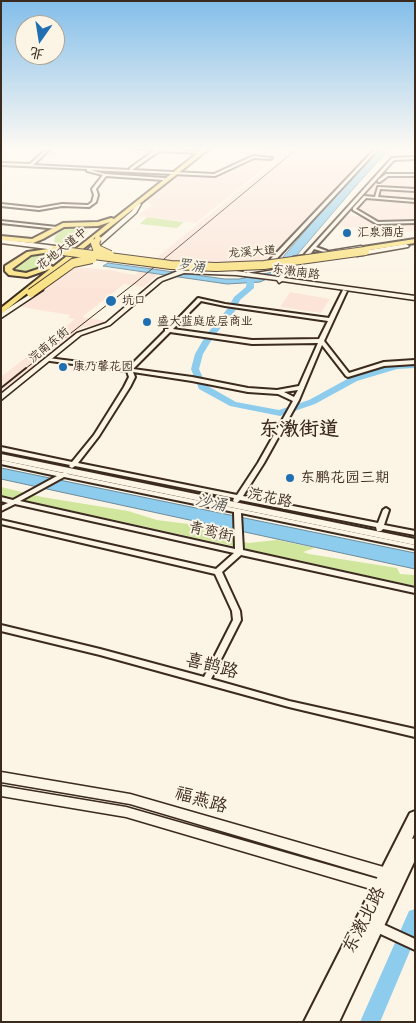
<!DOCTYPE html>
<meta charset="utf-8">
<style>
body{margin:0}
#map{position:relative;width:416px;height:1023px;overflow:hidden;background:#fcf5e5;font-family:Delius,"LXGW WenKai TC",sans-serif}
canvas{display:block}
.frame{position:absolute;inset:0;border:2px solid #3b2a1e;pointer-events:none}
.north{position:absolute;left:15px;top:15px;width:50px;height:50px;box-sizing:border-box;background:#fcf5e5;border:1px solid #afa495;border-radius:50%;rotate:193deg;font-size:14px;font-weight:700;line-height:20px;text-align:center;color:#3b2a1e}
.north::after{content:'';display:block;margin:auto;width:18px;height:22px;background:#1f6fb2;clip-path:polygon(50% 0,100% 100%,50% 72%,0 100%)}
</style>
<div id="map">
<canvas width="416" height="1023"></canvas>
<div class="frame"></div>
<div class="north">北</div>
</div>
<script>
const context = document.querySelector('canvas').getContext('2d');
context.lineJoin = 'round';
function fillPath(path, color) { context.fillStyle = color; context.fill(path, 'evenodd'); }
const poly = rows => new Path2D(rows.map(r => 'M' + r).join(''));
function strokePath(path, color, width, dash) { context.strokeStyle = color; context.lineWidth = width; context.lineCap = dash ? 'butt' : 'round'; context.setLineDash(dash || []); context.stroke(path); }
function drawText(font, color, halo, rows, align = 'center') {
  context.font = font + ' Delius,"LXGW WenKai TC",sans-serif'; context.lineWidth = 4; context.setLineDash([]); context.textBaseline = 'middle'; context.strokeStyle = halo; context.fillStyle = color; for (const [text, x, y, turn = 0] of rows) {
    context.save(); context.translate(x, y); context.rotate((+turn || 0) * Math.PI / 180); context.textAlign = isNaN(turn) ? turn : align; if (halo) context.strokeText(text, 0, 0); context.fillText(text, 0, 0); context.restore();
  }
}
fillPath(poly([
 [272,148,289,148,196,223,138,216,152,205,147,202,173,179,187,171,212,173],
 [292,148,376,148,264,262,233,265,172,262,143,287,124,284,82,317,105,321,101,325,83,327,1,394,1,377,75,319,68,318,70,315,21,307,74,267,110,270,135,275],
 [387,174,415,174,415,231,368,237,355,227,336,226,347,216,361,216,351,209,381,175],
 [290,292,330,299,321,313,280,307]
]), '#fce5d8');
fillPath(poly([
 [147,217,175,221,184,222,177,228,140,224],
 [72,227,84,228,88,232,72,246,54,242,55,236,64,229],
 [48,252,63,253,40,271,29,274,12,271,11,267,28,255],
 [1,487,42,497,128,511,157,520,188,524,248,543,277,540,315,548,303,552,309,554,397,568,400,574,415,575,415,586,1,495]
]), '#cfe69c');
const water = poly([
 [380,148,390,148,354,188,296,256,286,259,283,257,338,192,380,148],
 [108,263,225,279,239,279,273,272,278,274,260,282,227,284,103,266,108,263],
 [1,468,415,553,415,569,1,479,1,468]
]);
fillPath(water, '#8dcced');
strokePath(water, '#6c8b9a', 1);
fillPath(poly([
 [247,278,254,280,254,288,240,300,235,311,214,336,203,354,199,369,206,385,236,402,279,410,309,400,351,377,396,363,415,362,415,368,397,369,357,381,315,404,280,416,230,406,199,389,191,369,195,354,206,335,228,308,234,297,246,287,247,278],
 [415,909,415,939,380,1022,360,1022,409,911,415,909]
]), '#8dcced');
const minor = poly([
 [48,148,51,148,33,165,130,170,130,168,155,150,131,148,153,148,200,152,198,153,159,151,132,170,214,174,253,156,272,158,270,159,254,158,215,176,90,170,105,174,164,178,166,179,164,180,106,176,96,189,98,195,96,202,89,207,62,206,39,210,1,206,1,204,39,208,62,204,88,205,92,202,94,195,92,189,103,175,87,171,87,169,1,165,1,163,30,164,48,148],
 [376,148,379,148,269,267,265,267,265,265,376,148],
 [415,157,415,159,394,160,316,247,327,251,327,253,314,249,309,256,305,256,305,254,392,158,415,157],
 [386,174,415,174,415,176,388,176,380,182,378,182,378,180,386,174],
 [378,187,415,189,415,191,380,189,378,197,415,200,415,202,366,198,356,209,378,222,415,221,415,223,377,224,353,210,353,208,364,196,375,197,378,187],
 [1,221,57,227,59,228,57,229,1,223,1,221],
 [343,290,347,291,324,341,349,373,384,362,415,360,415,364,384,366,348,377,346,376,322,345,299,400,264,463,243,496,378,523,383,510,386,508,389,510,384,525,415,531,415,535,383,529,381,531,377,531,376,527,240,500,238,502,236,503,233,501,234,498,75,466,72,468,70,467,69,466,70,465,1,451,1,447,72,462,94,435,124,387,129,377,127,371,50,361,48,360,48,358,128,368,165,331,165,329,168,329,198,298,225,304,329,318,343,290],
 [201,301,225,306,328,321,319,339,252,340,173,329,201,301],
 [170,332,252,344,318,343,299,386,277,390,248,388,192,377,133,369,170,332],
 [133,372,192,381,248,392,278,394,293,401,258,463,237,495,78,463,99,436,130,387,135,377,133,372],
 [298,390,294,397,284,392,298,390],
 [1,460,63,473,65,472,68,474,415,545,415,549,241,513,243,550,415,588,415,593,241,555,222,572,240,611,241,620,211,679,289,701,415,729,415,737,289,707,100,655,1,631,1,625,100,649,204,677,233,620,232,611,215,574,1,524,1,520,216,569,234,553,15,504,1,511,1,506,8,503,1,501,1,497,13,500,57,476,1,464,1,460],
 [64,477,234,512,235,549,20,501,64,477],
 [376,921,415,939,415,950,372,930,370,926,372,922,376,921]
]);
const tertiary = poly([
 [137,203,141,204,136,213,84,259,80,259,80,257,97,241,132,211,137,203],
 [1,239,63,247,66,249,63,251,1,243,1,239],
 [406,244,409,246,408,247,357,256,354,254,357,252,406,244],
 [361,246,364,248,363,249,297,259,284,278,415,296,415,300,282,281,279,283,277,280,236,275,184,273,162,281,110,325,81,335,1,400,1,394,77,333,106,323,158,279,183,269,236,271,279,277,293,257,361,246],
 [275,265,278,267,277,268,246,273,243,271,246,269,275,265],
 [38,289,43,290,1,318,1,313,38,289],
 [1,772,130,794,387,868,392,870,394,874,392,878,387,880,130,804,1,782,1,772],
 [1,786,126,807,381,880,386,882,388,886,386,890,381,892,126,817,1,796,1,786]
]);
const secondary = poly([
 [1,454,415,539,415,545,1,460,1,454],
 [415,811,415,832,412,839,415,838,415,860,339,1022,304,1022,410,813,415,811]
]);
const primary = poly([
 [204,148,210,148,1,314,1,308,50,269,27,277,9,275,5,271,5,266,27,252,55,248,58,250,57,251,31,255,12,269,14,271,26,273,50,265,53,267,110,222,98,226,64,227,43,239,33,243,1,240,1,236,32,239,63,223,98,222,111,218,114,219,204,148],
 [415,239,415,243,363,251,360,249,363,247,415,239]
]);
strokePath(minor, '#3b2a1e', 4);
strokePath(tertiary, '#3b2a1e', 3);
strokePath(secondary, '#3b2a1e', 4);
strokePath(primary, '#3b2a1e', 4);
fillPath(minor, '#fcf5e5');
fillPath(tertiary, '#fcf5e5');
fillPath(secondary, '#fcf5e5');
fillPath(primary, '#f9e181');
strokePath(poly([
 [25,369,135,283,298,148]
]), '#3b2a1e', 1);
strokePath(poly([
 [1,388,26,368]
]), '#3b2a1e', 2);
const primaryBridgeFar1 = poly([
 [95,245,98,239]
]);
const primaryBridge = poly([
 [95,243,97,249,110,255],
 [55,250,171,265,216,267,264,265,365,251],
 [31,293,73,263,92,259]
]);
strokePath(primaryBridgeFar1, '#3b2a1e', 8, []);
strokePath(primaryBridge, '#3b2a1e', 10, []);
strokePath(primaryBridgeFar1, '#f9e181', 6);
strokePath(primaryBridge, '#f9e181', 8);
const sky = context.createLinearGradient(0, 0, 0, 292);
sky.addColorStop(0, '#83beea');
sky.addColorStop(0.51, '#fefaf3');
sky.addColorStop(1, '#fefaf300');
context.fillStyle = sky;
context.fillRect(0, 0, 416, 292);
for (const [x, y, r, color] of [
 [347,233,5,"#1f6fb2"],
 [111,301,6,"#1f6fb2"],
 [147,322,5,"#1f6fb2"],
 [63,367,5,"#1f6fb2"],
 [290,478,5,"#1f6fb2"]
]) { const dot = new Path2D(); dot.arc(x, y, r, 0, 2 * Math.PI); context.fillStyle = color; context.fill(dot); strokePath(dot, '#fcf5e5', 2); }
drawText('12px', '#3b2a1e', '#fcf5e5', [
 ["汇泉酒店",357,233],
 ["坑口",122,301],
 ["盛大蓝庭底层商业",157,322],
 ["康乃馨花园",73,367]
], 'left');
drawText('12px', '#3b2a1e', '#fcf5e5', [
 ["花地大道中",62,249,-38],
 ["龙溪大道",252,252,-4],
 ["东漖南路",296,272,8],
 ["浣南东街",49,345,-40]
]);
drawText('italic 14px', '#505252', '#fcf5e5', [
 ["罗涌",191,266,8]
]);
drawText('15px', '#3b2a1e', '#fcf5e5', [
 ["东鹏花园三期",300,478]
], 'left');
drawText('15px', '#3b2a1e', '#fcf5e5', [
 ["浣花路",270,498,12],
 ["青鸾街",211,532,13]
]);
drawText('italic 16px', '#505252', '#fcf5e5', [
 ["沙涌",211,503,12]
]);
drawText('18px', '#3b2a1e', '#fcf5e5', [
 ["喜鹊路",212,666,15],
 ["福燕路",201,800,16],
 ["东漖北路",364,920,-63]
]);
drawText('bold 20px', '#3b2a1e', '#fcf5e5', [
 ["东漖街道",299,429]
]);
</script>
